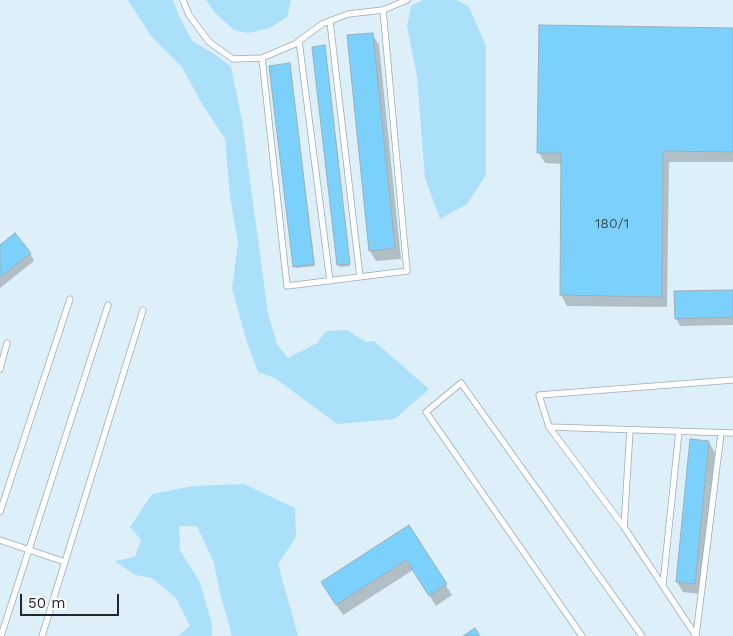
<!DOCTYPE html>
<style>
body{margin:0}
#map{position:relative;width:733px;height:636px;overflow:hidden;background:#ddeff8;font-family:"Work Sans",sans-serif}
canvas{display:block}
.scale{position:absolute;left:20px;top:594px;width:99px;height:22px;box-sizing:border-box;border:2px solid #21272b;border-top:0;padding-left:6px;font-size:15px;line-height:18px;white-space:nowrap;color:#21272b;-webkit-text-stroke:4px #fff;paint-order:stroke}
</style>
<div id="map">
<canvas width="733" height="636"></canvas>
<div class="scale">50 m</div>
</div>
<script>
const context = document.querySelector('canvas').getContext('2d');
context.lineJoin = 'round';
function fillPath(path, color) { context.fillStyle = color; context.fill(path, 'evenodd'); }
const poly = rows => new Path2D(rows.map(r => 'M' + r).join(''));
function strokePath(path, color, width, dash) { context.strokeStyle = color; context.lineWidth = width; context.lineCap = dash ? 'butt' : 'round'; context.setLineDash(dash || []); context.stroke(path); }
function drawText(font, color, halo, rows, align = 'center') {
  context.font = font + ' "Work Sans",sans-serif'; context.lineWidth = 5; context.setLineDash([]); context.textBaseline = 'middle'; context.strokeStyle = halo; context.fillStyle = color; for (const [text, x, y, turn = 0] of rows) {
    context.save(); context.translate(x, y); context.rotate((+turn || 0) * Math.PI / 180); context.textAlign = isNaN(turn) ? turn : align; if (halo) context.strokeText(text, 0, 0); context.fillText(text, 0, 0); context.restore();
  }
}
fillPath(poly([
 [128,0,173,0,179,16,192,41,216,55,231,67,242,120,268,314,277,344,288,358,317,343,326,331,347,330,366,342,374,341,429,389,395,419,337,424,275,378,258,372,247,342,232,289,238,242,230,197,225,139,201,102,182,67,151,36],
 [206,0,291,0,287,17,270,28,248,33,234,30,215,13],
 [423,0,457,0,469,7,486,46,486,175,467,204,440,219,425,178,417,77,407,26,411,6],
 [244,484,295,508,296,537,278,564,298,636,232,636,220,593,214,563,197,526,179,526,180,550,200,583,212,624,212,636,178,636,190,626,176,598,152,578,135,575,115,561,135,557,141,540,130,527,152,494,194,486]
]), '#abe0fa');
fillPath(poly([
 [733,29,733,162,669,162,667,307,567,306,561,295,562,164,545,163,539,153],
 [372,34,379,45,401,259,376,261,370,251],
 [325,49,350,266,340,267,338,265],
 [290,67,315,266,296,268,295,266],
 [0,247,30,253,34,261,0,288],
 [733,291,733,325,680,326,676,318],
 [709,442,715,453,700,594,683,592,677,582],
 [408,526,452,595,436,606,413,570,343,615,328,593]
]), '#0003');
const building = poly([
 [539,25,733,28,733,152,663,151,662,297,560,295,561,153,537,153,539,25],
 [373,33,395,248,369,251,347,35,373,33],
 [325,45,350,264,337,265,312,47,325,45],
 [290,63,314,264,293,267,269,66,290,63],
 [15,233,31,253,0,277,0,245,15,233],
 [733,290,733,317,675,319,674,291,733,290],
 [690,439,709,441,695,584,676,582,690,439],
 [409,525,447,584,429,596,406,560,336,605,321,582,409,525],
 [475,628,480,636,463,636,475,628]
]);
fillPath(building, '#7bd1fb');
strokePath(building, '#9daeb7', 1);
const service = poly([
 [183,0,189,15,209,42,233,59,262,58,295,44,322,24,348,14,383,10,407,0],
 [330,22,360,277],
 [299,41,330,281],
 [262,58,287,286,407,271,383,10],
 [0,369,7,343],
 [549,427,733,433],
 [0,512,70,299],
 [624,527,630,430],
 [0,540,65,562],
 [663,584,679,431],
 [1,636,108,305],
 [42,636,143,310],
 [582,636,426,412,461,383,642,636],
 [696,636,624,527,549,427,539,395,733,380],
 [696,636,721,433]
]);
strokePath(service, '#9bacb5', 7);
strokePath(service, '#fff', 5.5);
drawText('14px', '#38525f', null, [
 ["180/1",612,224]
]);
</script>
